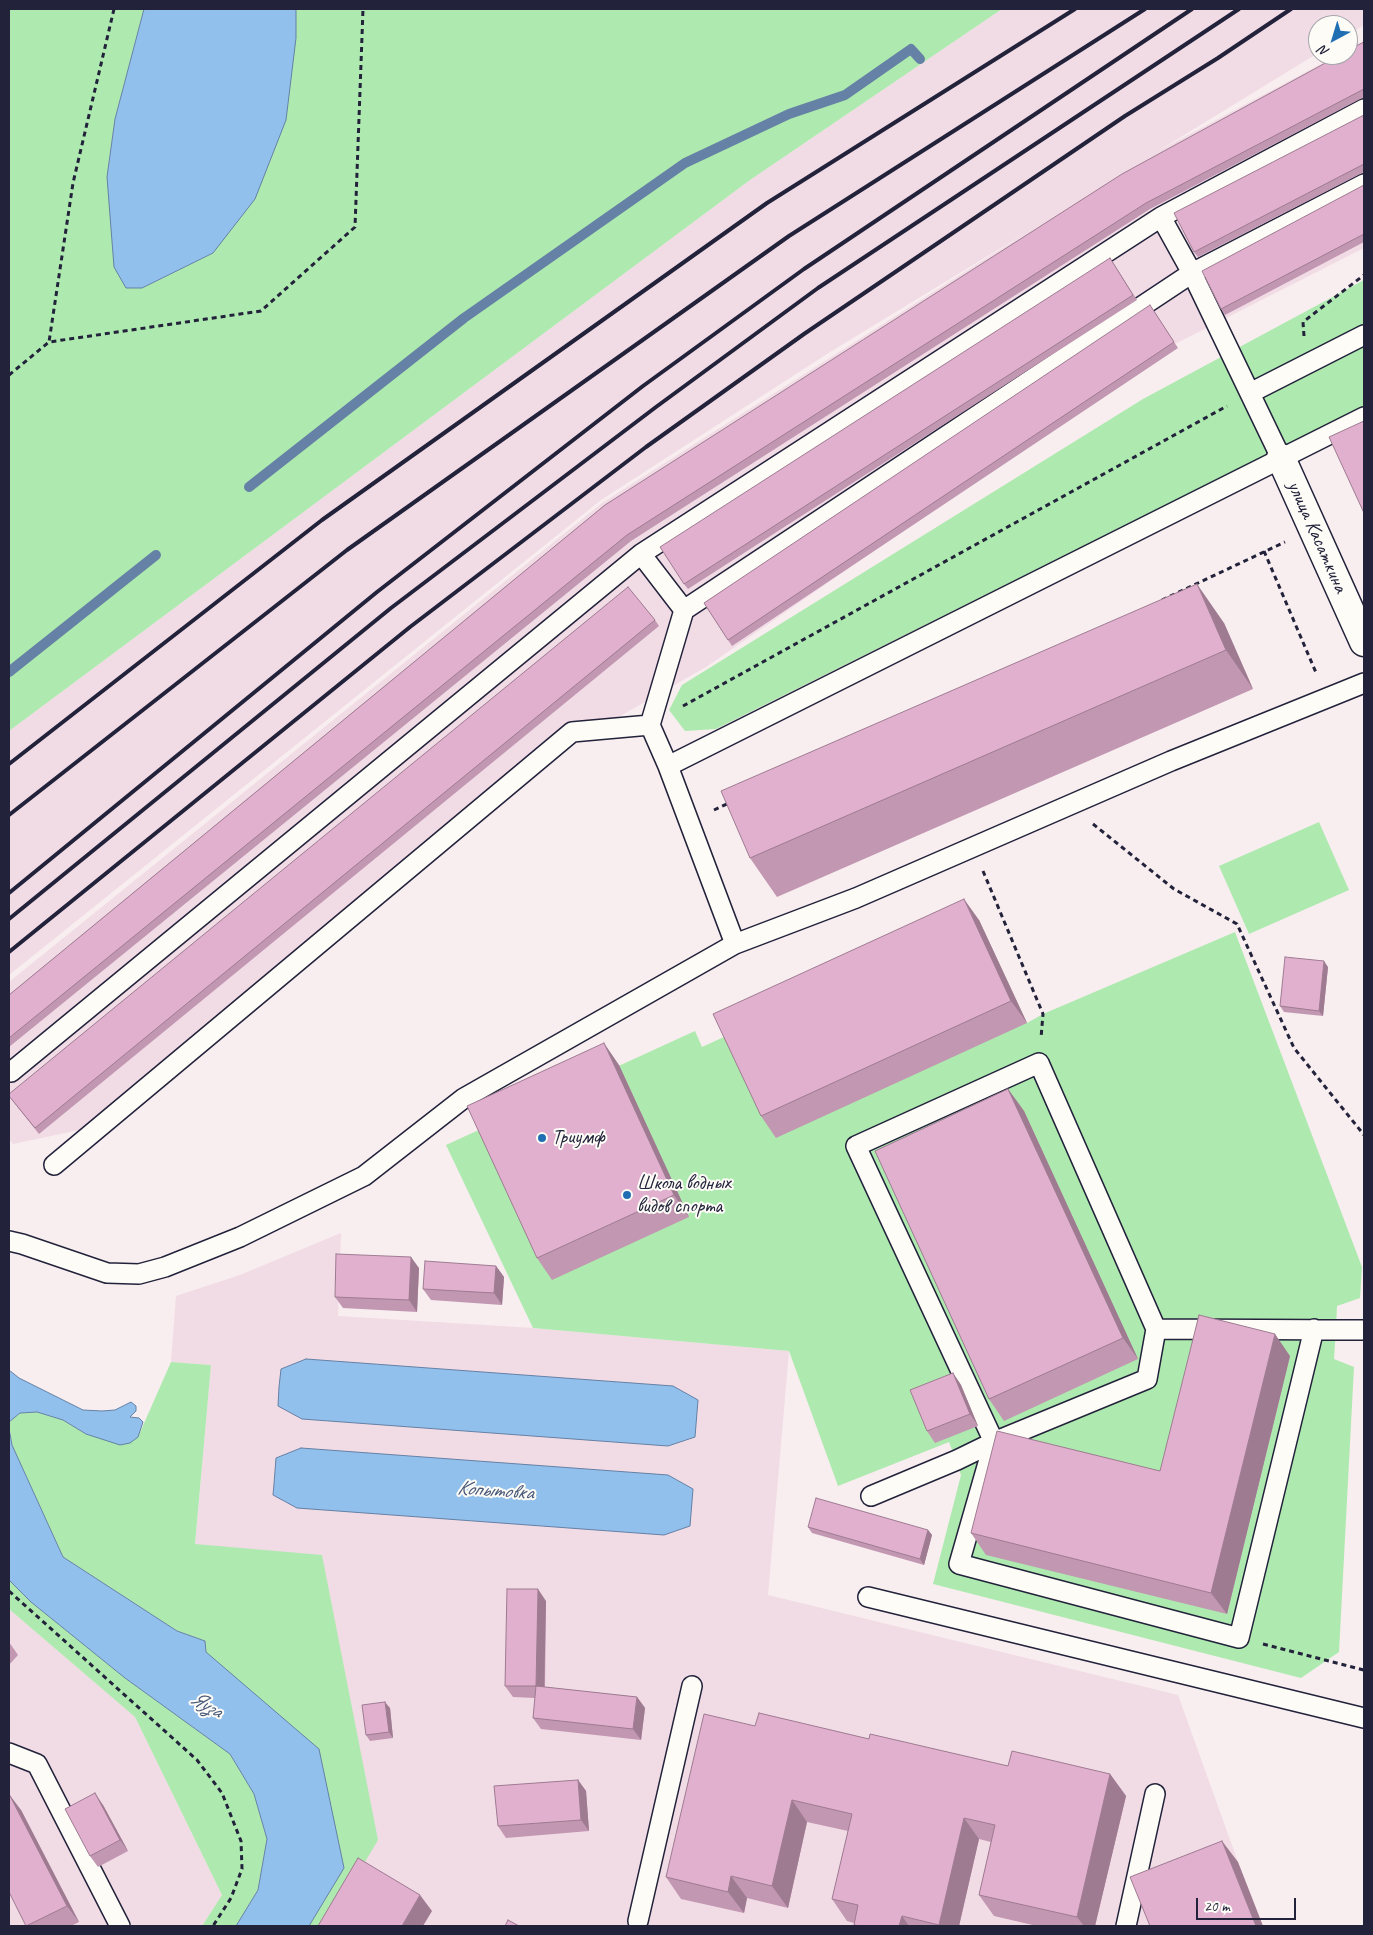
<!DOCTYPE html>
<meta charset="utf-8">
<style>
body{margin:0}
#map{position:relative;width:1373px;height:1935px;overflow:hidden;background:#f8edef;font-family:Caveat,sans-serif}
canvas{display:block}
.frame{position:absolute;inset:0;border:10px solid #22223b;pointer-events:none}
.north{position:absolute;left:1308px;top:15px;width:50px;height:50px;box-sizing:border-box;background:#fdfcf7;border:1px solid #a5a5ac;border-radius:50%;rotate:219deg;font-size:14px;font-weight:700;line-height:20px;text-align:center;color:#22223b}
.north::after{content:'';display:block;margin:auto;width:18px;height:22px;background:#1f6fb2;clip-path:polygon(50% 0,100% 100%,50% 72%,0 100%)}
.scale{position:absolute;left:1196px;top:1898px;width:100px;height:22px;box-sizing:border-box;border:2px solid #22223b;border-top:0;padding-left:6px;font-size:15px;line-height:18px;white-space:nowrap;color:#22223b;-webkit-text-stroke:4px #fdfcf7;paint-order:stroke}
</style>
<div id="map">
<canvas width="1373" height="1935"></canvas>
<div class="frame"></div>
<div class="north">N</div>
<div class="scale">20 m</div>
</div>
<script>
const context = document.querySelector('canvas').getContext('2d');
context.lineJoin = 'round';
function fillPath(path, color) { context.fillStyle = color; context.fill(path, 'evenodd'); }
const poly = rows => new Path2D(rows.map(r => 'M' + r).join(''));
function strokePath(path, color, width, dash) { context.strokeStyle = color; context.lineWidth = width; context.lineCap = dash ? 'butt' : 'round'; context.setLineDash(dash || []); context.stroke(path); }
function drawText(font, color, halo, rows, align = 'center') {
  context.font = font + ' Caveat,sans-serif'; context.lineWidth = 4; context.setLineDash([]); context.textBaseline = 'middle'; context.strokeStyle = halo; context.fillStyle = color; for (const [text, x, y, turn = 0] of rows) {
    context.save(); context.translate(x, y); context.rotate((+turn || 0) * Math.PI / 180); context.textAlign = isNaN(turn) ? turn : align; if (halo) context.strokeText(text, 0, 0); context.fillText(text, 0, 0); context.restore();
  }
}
fillPath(poly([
 [1002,9,1364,9,1364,25,1348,35,1348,25,1318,25,1318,53,1158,151,1338,55,1348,55,1348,50,1364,41,1364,248,1169,347,706,667,566,747,112,1123,13,1144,9,1139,9,982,602,503,1032,229,830,352,601,500,9,975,9,731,750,180],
 [341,1233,338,1316,533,1328,789,1351,768,1595,1178,1695,1238,1862,1263,1926,327,1926,195,1544,211,1365,171,1362,176,1296,240,1275],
 [9,1609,135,1717,222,1895,202,1926,9,1926]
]), '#f1dbe5');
fillPath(poly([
 [9,9,144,9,115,119,107,177,142,288,213,253,296,38,296,9,1002,9,750,180,9,731],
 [1364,280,1364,406,716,729,685,731,669,710,682,685,1143,399],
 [1319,822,1349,890,1249,934,1219,866],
 [979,920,1027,1023,1043,1014,1235,932,1362,1267,1360,1298,1337,1306,1336,1329,1334,1359,1354,1367,1339,1652,1301,1678,933,1584,961,1475,949,1442,838,1486,789,1351,533,1328,446,1145,695,1031,702,1047],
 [171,1362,211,1365,195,1544,322,1555,378,1840,327,1926,309,1926,344,1868,206,1652,205,1641,177,1631,63,1557,12,1445,9,1422,20,1413,37,1412,63,1420,86,1434,138,1437],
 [9,1580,31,1602,125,1678,230,1754,254,1794,267,1839,258,1890,236,1926,202,1926,222,1895,135,1717,9,1609]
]), '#aeeaaf');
const water = poly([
 [144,9,296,9,296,38,286,120,255,199,213,253,142,288,126,288,114,267,107,177,115,119,144,9],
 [306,1359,673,1386,698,1400,695,1437,668,1446,302,1419,278,1406,279,1387,281,1369,306,1359],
 [9,1370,19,1378,83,1410,102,1411,115,1410,131,1402,136,1406,136,1411,130,1417,139,1418,143,1422,138,1437,130,1443,120,1445,86,1434,63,1420,37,1412,20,1413,9,1422,9,1370],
 [9,1428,12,1445,63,1557,177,1631,205,1641,206,1652,319,1749,344,1868,309,1926,236,1926,258,1890,267,1839,254,1794,230,1754,125,1678,31,1602,9,1580,9,1428],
 [301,1448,668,1475,693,1489,690,1526,664,1535,297,1508,273,1495,274,1484,276,1458,301,1448]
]);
fillPath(water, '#92c0ec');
strokePath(water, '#6581a5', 1);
strokePath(poly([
 [249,487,464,318,685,163,789,114,845,95,911,49,920,59],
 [9,672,156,555]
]), '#6581a5', 10);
const service = poly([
 [1161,217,1364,109],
 [1250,393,1364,335],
 [641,554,1161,217,1192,273,1364,184],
 [668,766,650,725,684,610,1192,273,1281,458],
 [735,944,668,766,1364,417],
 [11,1072,641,554,684,610],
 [54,1165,572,732,650,725],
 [9,1241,22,1244,107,1273,139,1274,165,1267,240,1237,364,1176,464,1098,735,944,856,898,1171,761,1364,683],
 [1156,1329,1147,1379,994,1442,856,1146,1039,1063,1156,1329,1364,1330],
 [871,1496,957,1460,994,1442,959,1564,1239,1638,1314,1329],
 [868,1597,1364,1718],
 [9,1753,37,1764,120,1926],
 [638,1921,692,1686],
 [1126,1926,1155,1794]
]);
const minor = poly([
 [1281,458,1364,642]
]);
strokePath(service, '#22223b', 22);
strokePath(minor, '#22223b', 31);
strokePath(poly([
 [114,9,73,183,49,342,261,311,355,227,363,9],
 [1304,336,1303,322,1364,275],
 [9,375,49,342],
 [1264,551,1317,675],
 [1162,600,1285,542],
 [683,706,1227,406],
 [714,810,731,802],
 [1093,824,1174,889,1237,924,1294,1048,1364,1135],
 [983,871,1043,1014,1041,1038],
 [9,1591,197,1760,222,1793,241,1841,242,1869,231,1898,213,1926],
 [1263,1644,1364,1670]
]), '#22223b', 3, [5, 4]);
strokePath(service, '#fdfcf7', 19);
strokePath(minor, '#fdfcf7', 28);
strokePath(poly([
 [9,764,322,520,767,203,1075,9],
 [9,815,347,550,789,236,1145,9],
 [9,893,377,592,643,386,804,269,1192,9],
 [9,919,391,608,656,407,818,288,1239,9],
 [9,952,410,627,646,447,804,334,1125,116,1218,58,1291,9]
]), '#22223b', 4);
fillPath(poly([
 [1364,42,1364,97,1150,209,631,541,9,1047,9,995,605,505],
 [1364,115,1364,172,1198,257,1194,252],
 [1364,185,1364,242,1225,315,1221,309],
 [1110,258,1137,300,688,589,684,584],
 [1154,311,1178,348,732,646,704,603],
 [655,620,659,626,39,1134,12,1100,9,1096],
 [1224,623,1253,689,777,897,750,858],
 [979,920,1027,1023,776,1138,761,1116],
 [1328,967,1323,1016,1284,1012,1280,1006],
 [619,1065,689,1217,552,1280,537,1258],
 [1008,1089,1024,1111,1138,1359,1004,1421,989,1399],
 [496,1266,504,1277,502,1305,431,1300,423,1289],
 [419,1268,417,1312,343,1308,335,1297],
 [1290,1356,1227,1614,986,1555,971,1533,1160,1471],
 [953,1373,961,1385,978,1426,935,1443,927,1431],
 [808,1527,928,1530,932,1535,924,1565,812,1533],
 [546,1601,545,1687,637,1697,645,1708,641,1740,541,1729,533,1718,535,1698,513,1697,505,1686],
 [9,1642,18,1655,9,1665],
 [390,1708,393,1738,370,1741,366,1735],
 [755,1726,869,1739,1008,1766,1110,1774,1126,1796,1095,1926,1037,1926,994,1916,979,1895,991,1842,979,1839,959,1926,855,1926,854,1925,854,1923,847,1921,832,1899,848,1831,807,1822,788,1908,747,1898,744,1913,681,1899,666,1877],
 [578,1780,586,1791,589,1831,506,1838,498,1826],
 [103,1805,128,1851,98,1867,90,1856],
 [21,1810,79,1922,71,1926,26,1926]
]), '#c297b2');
fillPath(poly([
 [1197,584,1224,623,1253,689,1226,650],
 [964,899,979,920,1027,1023,1011,1001],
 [1324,961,1328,967,1323,1016,1319,1011],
 [604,1043,619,1065,689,1217,674,1195],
 [1008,1089,1024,1111,1138,1359,1123,1338],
 [411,1257,419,1268,417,1312,409,1300],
 [496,1266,504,1277,502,1305,494,1293],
 [1275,1334,1290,1356,1227,1614,1211,1593],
 [953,1373,961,1385,978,1426,970,1414],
 [928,1530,932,1535,924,1565,920,1559],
 [538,1589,546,1601,544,1698,536,1686],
 [637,1697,645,1708,641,1740,633,1729],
 [385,1702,390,1708,393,1738,389,1732],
 [1110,1774,1126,1796,1095,1926,1084,1926,1077,1917],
 [578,1780,586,1791,589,1831,581,1820],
 [95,1793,103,1805,128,1851,120,1840],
 [9,1794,21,1810,79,1922,67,1906],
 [792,1800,807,1822,788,1908,772,1886],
 [964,1818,979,1839,959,1926,940,1926,939,1925],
 [1222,1841,1238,1862,1263,1926,1256,1926],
 [731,1876,747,1898,744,1913,728,1892],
 [420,1895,432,1911,423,1926,402,1926],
 [902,1916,909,1926,899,1926]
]), '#9e7b91');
const building = poly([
 [1364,42,1364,89,1146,203,627,535,9,1038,9,995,605,505,1122,174,1340,55,1348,55,1348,50,1364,42],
 [1364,115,1364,164,1194,252,1174,213,1364,115],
 [1364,185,1364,234,1221,309,1202,271,1364,185],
 [1110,258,1133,295,684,584,660,547,1110,258],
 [1150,305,1174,342,728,640,704,603,1150,305],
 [1364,421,1364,513,1329,437,1364,421],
 [1197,584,1226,650,750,858,721,791,1197,584],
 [628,587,655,620,35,1128,9,1096,9,1094,628,587],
 [964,899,1011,1001,761,1116,713,1014,964,899],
 [1285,957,1324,961,1319,1011,1280,1006,1285,957],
 [604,1043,674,1195,537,1258,467,1106,604,1043],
 [1008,1089,1123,1338,989,1399,875,1151,1008,1089],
 [336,1254,411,1257,409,1300,335,1297,336,1254],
 [425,1261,496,1266,494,1293,423,1289,425,1261],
 [1199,1315,1275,1334,1211,1593,971,1533,997,1431,1160,1471,1199,1315],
 [953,1373,970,1414,927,1431,910,1390,953,1373],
 [816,1498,928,1530,920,1559,808,1527,816,1498],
 [507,1589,538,1589,536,1686,505,1686,507,1589],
 [536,1686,637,1697,633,1729,533,1718,536,1686],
 [385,1702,389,1732,366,1735,362,1705,385,1702],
 [759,1713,869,1739,870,1734,1008,1766,1012,1751,1110,1774,1077,1917,979,1895,995,1825,964,1818,939,1925,902,1916,899,1926,861,1926,854,1925,858,1905,832,1899,852,1814,792,1800,772,1886,731,1876,728,1892,666,1877,704,1714,755,1726,759,1713],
 [578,1780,581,1820,498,1826,494,1786,578,1780],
 [95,1793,120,1840,90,1856,65,1809,95,1793],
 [9,1794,67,1906,26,1926,9,1892,9,1794],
 [1222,1841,1256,1926,1150,1926,1130,1877,1222,1841],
 [358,1858,420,1895,402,1926,318,1926,358,1858],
 [508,1920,519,1926,505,1926,508,1920]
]);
fillPath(building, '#e2b0cf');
strokePath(building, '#9e7b91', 1);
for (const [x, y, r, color] of [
 [542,1138,5,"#1f6fb2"],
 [627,1195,5,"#1f6fb2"]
]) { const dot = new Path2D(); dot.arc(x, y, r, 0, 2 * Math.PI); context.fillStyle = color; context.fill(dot); strokePath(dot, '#fdfcf7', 2); }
drawText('20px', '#22223b', '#fdfcf7', [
 ["улица Касаткина",1317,537,66]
]);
drawText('20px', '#22223b', '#fdfcf7', [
 ["Триумф",552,1138],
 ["Школа водных",637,1184],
 ["видов спорта",637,1207]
], 'left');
drawText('italic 21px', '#495979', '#fdfcf7', [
 ["Копытовка",495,1491,4],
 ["Яуза",206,1705,30]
]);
</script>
